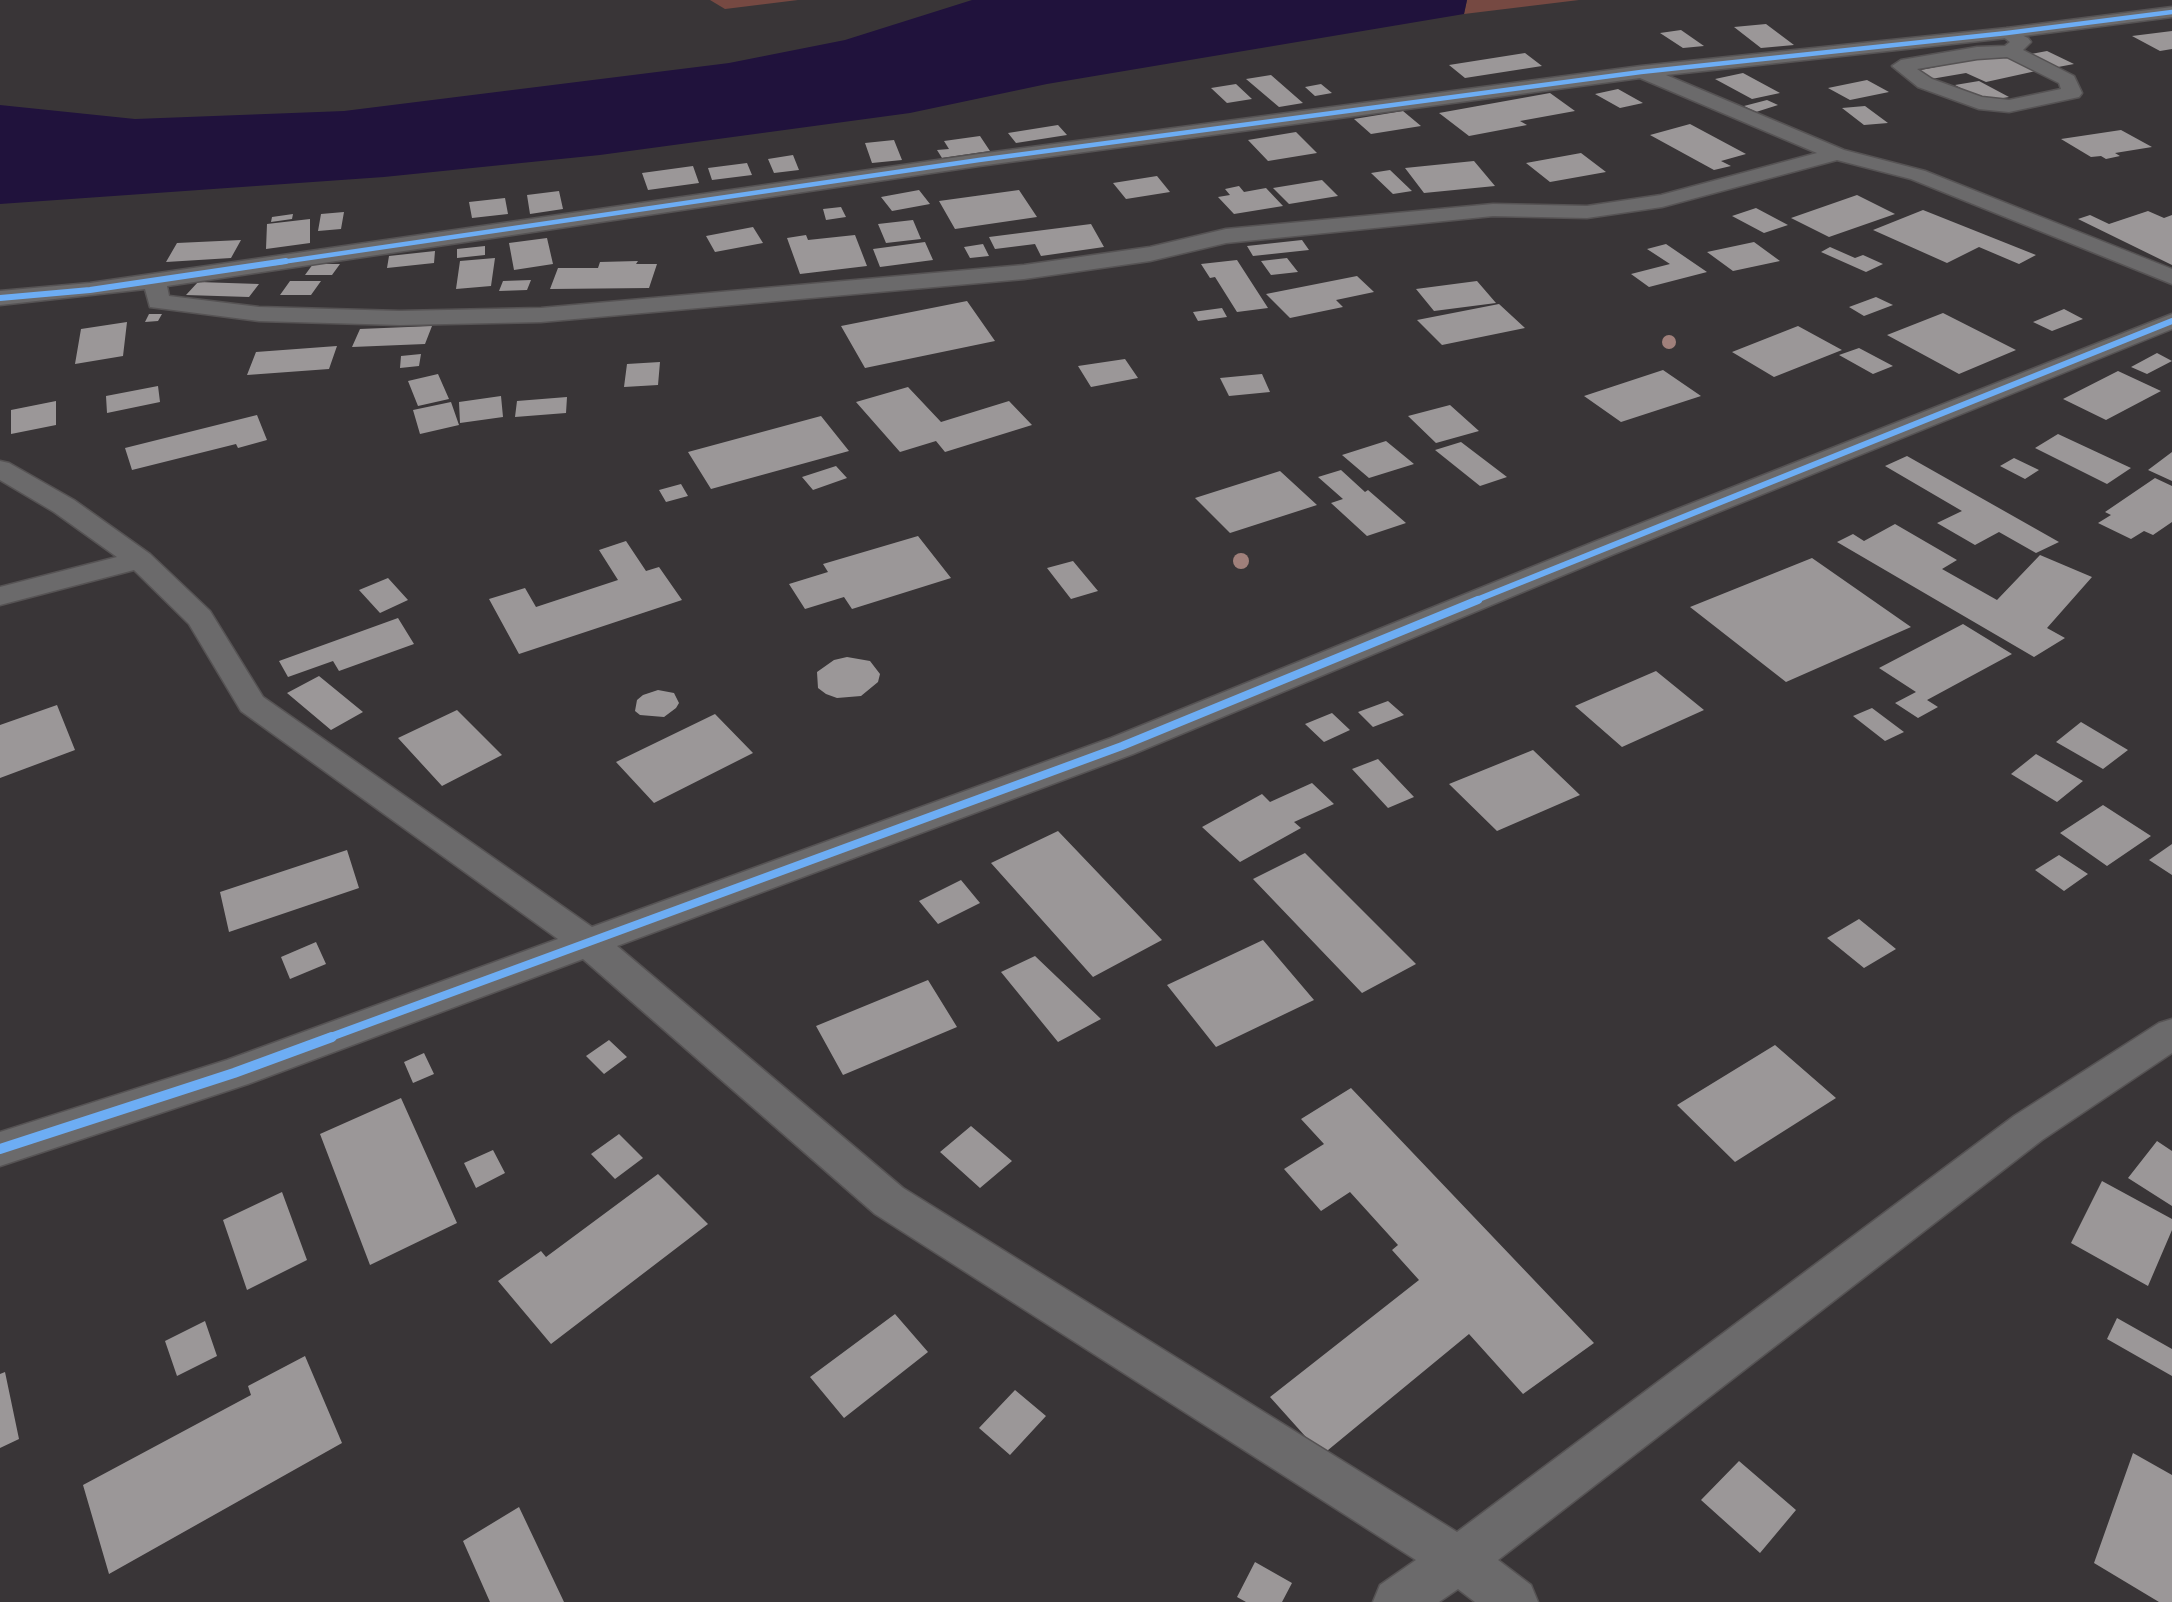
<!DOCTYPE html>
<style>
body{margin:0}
canvas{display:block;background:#393537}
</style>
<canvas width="2172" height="1602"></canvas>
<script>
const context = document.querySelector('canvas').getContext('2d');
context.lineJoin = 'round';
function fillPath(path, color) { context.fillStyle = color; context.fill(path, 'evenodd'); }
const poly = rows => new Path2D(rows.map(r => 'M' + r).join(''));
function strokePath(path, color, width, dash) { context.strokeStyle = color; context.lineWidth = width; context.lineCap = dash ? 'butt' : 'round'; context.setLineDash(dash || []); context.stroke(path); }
fillPath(poly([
 [710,0,798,0,725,9],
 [1467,0,1579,0,1464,14]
]), '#764942');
fillPath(poly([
 [972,0,1467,0,1464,14,1047,84,910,113,600,155,384,177,0,204,0,105,135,119,344,111,729,63,845,40]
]), '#20123c');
fillPath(poly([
 [1766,24,1794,45,1761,48,1734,27],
 [1681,30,1704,46,1683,48,1660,33],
 [2172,31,2172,49,2160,51,2132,36],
 [2047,51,2074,64,2058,67,2031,54],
 [1525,53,1542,66,1465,78,1449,65],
 [2000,54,2036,71,1986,82,1966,73,1931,79,1916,71],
 [1743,73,1780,93,1752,99,1715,79],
 [1271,75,1303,103,1279,107,1246,79],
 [1867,80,1889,92,1850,100,1828,88],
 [1979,81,2009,97,1985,101,1955,85],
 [1236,84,1252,99,1227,103,1211,88],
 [1321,84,1332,93,1315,96,1305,87],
 [1618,89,1643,103,1620,108,1595,94],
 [1550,93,1575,111,1520,121,1527,125,1469,136,1439,113],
 [1767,100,1778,105,1756,112,1744,106],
 [1865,106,1888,123,1864,125,1842,108],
 [1403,111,1421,126,1371,134,1354,119],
 [1690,124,1746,154,1721,161,1731,166,1714,170,1650,135],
 [1058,125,1067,135,1016,143,1008,133],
 [2121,130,2152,147,2115,153,2120,156,2106,159,2101,156,2091,157,2061,139],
 [1296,132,1317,153,1268,161,1248,140],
 [980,136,990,151,942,158,937,150,949,149,944,141],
 [894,140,902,160,872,163,865,143],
 [1581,153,1606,172,1550,182,1526,163],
 [793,155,799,170,774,173,768,159],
 [1474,161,1495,186,1424,193,1405,168],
 [747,163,752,175,712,180,708,168],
 [693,166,699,183,648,190,642,173],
 [1390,170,1412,191,1393,194,1371,173],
 [1157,176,1170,192,1126,199,1113,183],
 [1322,180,1338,196,1289,204,1273,188],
 [1239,186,1244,192,1266,188,1283,206,1234,214,1218,197,1230,195,1225,189],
 [919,190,930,204,892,211,881,197],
 [1019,190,1037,217,955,229,939,201],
 [559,191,563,209,530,214,527,195],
 [1857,195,1895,214,1829,237,1791,218],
 [505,198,508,214,472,218,469,202],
 [841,207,846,217,826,220,823,209],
 [1756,208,1788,225,1764,233,1732,216],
 [1923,210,2036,255,2019,264,1979,247,1947,263,1873,230],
 [2148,211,2164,218,2172,215,2172,265,2078,219,2090,215,2109,224],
 [344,212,341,229,318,231,321,214],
 [293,214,292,219,271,222,272,217],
 [310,219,310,243,266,249,267,224],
 [913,220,921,239,886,243,878,224],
 [1091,224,1104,247,1041,256,1035,244,995,249,989,237],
 [753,227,763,243,715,252,706,236],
 [806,235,808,240,855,235,867,266,800,274,787,238],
 [547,238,553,264,514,270,509,243],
 [241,240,231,258,166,262,177,243],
 [1302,240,1309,250,1253,256,1247,246],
 [925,242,933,260,880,267,873,249],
 [1754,242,1780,261,1733,271,1707,252],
 [983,244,989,256,970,258,964,247],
 [1666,244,1707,272,1649,287,1631,274,1670,264,1647,249],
 [485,246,485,255,457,258,457,249],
 [1830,247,1855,258,1863,255,1883,264,1866,272,1821,252],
 [435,251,434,263,387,268,389,256],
 [495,258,491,286,456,289,460,261],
 [1287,258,1298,272,1271,275,1261,261],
 [1237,260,1268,308,1237,312,1215,277,1210,278,1201,264],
 [638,261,636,264,657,264,649,288,550,289,558,268,598,268,600,262],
 [313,264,340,264,332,275,305,275],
 [1357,276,1374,292,1336,300,1343,307,1290,318,1266,294],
 [531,280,527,290,499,291,503,281],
 [290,281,321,281,311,295,280,295],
 [1477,281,1496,303,1434,311,1416,289],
 [198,282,259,284,249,297,186,295],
 [1876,297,1893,305,1864,316,1849,307],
 [967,301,995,341,865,368,841,326],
 [1499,304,1525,328,1442,345,1417,320],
 [1222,308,1227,317,1198,321,1193,312],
 [2064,309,2083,319,2052,331,2033,322],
 [1943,313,2016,350,1959,374,1887,335],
 [149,314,162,314,158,321,145,322],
 [127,322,123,356,75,364,81,329],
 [432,326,425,344,352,347,360,329],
 [1798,326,1842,350,1774,377,1732,352],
 [337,346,329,369,247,375,256,352],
 [1859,348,1893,366,1873,374,1839,355],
 [2157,353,2172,361,2147,374,2131,367],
 [421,354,419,366,400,368,401,356],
 [1125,359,1138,378,1091,387,1078,366],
 [660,362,658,385,624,387,627,364],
 [1663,370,1701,396,1621,422,1584,396],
 [2118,371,2161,391,2106,420,2063,399],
 [438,374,449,399,418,406,408,381],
 [1262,374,1270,392,1229,396,1220,378],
 [158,386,160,402,107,413,106,396],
 [908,387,941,422,1009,401,1032,425,945,452,936,441,900,452,856,402],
 [501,396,503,417,460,423,459,402],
 [567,397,566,413,515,417,517,401],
 [56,401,56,425,11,434,11,410],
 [451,402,459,425,420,434,413,410],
 [1450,405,1479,431,1436,443,1408,416],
 [257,415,267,440,238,448,236,444,132,470,125,448],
 [821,416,849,451,711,489,688,452],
 [2058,434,2131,468,2107,484,2035,448],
 [1386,441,1414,464,1369,478,1342,455],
 [1461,442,1507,477,1480,486,1435,450],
 [2172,452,2172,481,2148,470],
 [1907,456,2059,542,2036,553,1999,532,1975,545,1937,523,1962,511,1885,466],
 [2014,458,2039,470,2025,479,2000,466],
 [836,466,847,478,813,490,802,477],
 [1341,470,1365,492,1368,490,1406,523,1367,536,1331,503,1343,499,1318,477],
 [1280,471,1317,505,1230,533,1195,498],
 [2155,478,2172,486,2172,522,2153,535,2144,531,2131,539,2098,523,2111,515,2105,512],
 [681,484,688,496,666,502,659,490],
 [1895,524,1957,560,1942,569,1997,600,2040,555,2092,577,2047,628,2065,638,2034,657,1837,542,1853,534,1864,541],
 [918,536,951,578,852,609,844,597,805,609,789,584,828,572,823,564],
 [626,541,646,571,659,567,682,600,519,654,489,599,525,588,536,607,618,580,599,550],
 [1812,558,1911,627,1786,682,1690,607],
 [1073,561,1098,591,1071,599,1047,568],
 [388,578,408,600,380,613,359,590],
 [398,618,414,644,339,671,333,661,288,677,279,661],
 [1963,624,2012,654,1927,700,1938,707,1918,718,1895,703,1916,692,1879,668],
 [847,657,870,661,880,674,878,682,861,696,837,698,826,694,818,688,817,672,834,660],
 [1656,671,1704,710,1622,747,1575,706],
 [319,676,363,712,331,730,287,693],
 [658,690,674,693,679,703,676,708,664,717,640,715,635,711,637,700,643,695],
 [1388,701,1404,715,1373,727,1358,712],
 [57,705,75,750,0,778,0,725],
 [1872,708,1904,732,1885,741,1853,716],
 [457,710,502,755,442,786,398,738],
 [1332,713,1350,730,1324,742,1305,724],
 [715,714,753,753,654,803,616,762],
 [2081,722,2128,750,2103,769,2056,742],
 [1533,750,1580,795,1497,831,1449,784],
 [2036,754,2083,781,2057,802,2011,774],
 [1378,759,1414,797,1388,808,1352,769],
 [1312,783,1334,804,1294,822,1301,828,1240,862,1202,827,1262,794,1270,802],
 [2103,805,2151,836,2107,866,2060,833],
 [1058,831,1162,940,1093,977,991,863],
 [2172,844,2172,875,2149,860],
 [347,850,359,888,229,932,220,892],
 [1305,853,1416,964,1362,993,1253,879],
 [2059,855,2088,874,2064,891,2035,870],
 [961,880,980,903,938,924,919,901],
 [1859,919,1896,949,1864,968,1827,938],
 [1263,940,1314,1000,1216,1047,1167,985],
 [316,942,326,964,290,979,281,957],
 [1035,956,1101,1019,1058,1042,1001,972],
 [928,980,957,1027,843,1075,816,1026],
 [609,1040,627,1057,604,1074,586,1056],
 [1775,1045,1836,1098,1735,1162,1677,1105],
 [424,1053,434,1074,413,1083,404,1062],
 [1351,1088,1594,1343,1523,1394,1469,1334,1322,1455,1270,1397,1419,1280,1392,1250,1398,1245,1350,1192,1321,1211,1284,1169,1324,1144,1301,1119],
 [401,1098,457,1223,370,1265,320,1134],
 [971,1126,1012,1161,980,1188,940,1152],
 [619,1134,643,1158,615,1179,591,1154],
 [2157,1141,2172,1151,2172,1206,2128,1178],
 [493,1150,505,1173,476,1188,464,1163],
 [658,1174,708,1224,551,1344,498,1281,541,1251,546,1257],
 [2102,1181,2172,1219,2172,1230,2148,1286,2071,1243],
 [282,1192,307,1260,247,1290,223,1220],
 [895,1314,928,1352,844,1418,810,1377],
 [2117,1318,2172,1349,2172,1376,2107,1339],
 [205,1321,217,1356,177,1376,165,1341],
 [305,1356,342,1443,109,1574,83,1485,251,1395,248,1386],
 [5,1372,19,1439,0,1448,0,1374],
 [1015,1390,1046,1416,1010,1455,979,1428],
 [2133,1453,2172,1475,2172,1602,2159,1602,2094,1563],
 [1739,1461,1796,1510,1760,1553,1701,1500],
 [519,1507,564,1602,490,1602,463,1541],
 [1255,1562,1292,1583,1282,1602,1246,1602,1237,1597]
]), '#9b9798');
const lane = poly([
 [2007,28,2028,38,2031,42,2023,50,2074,76,2082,93,2079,97,2009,112,1979,109,1918,87,1892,66,1901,60,1977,47,2005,46,2010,42,1998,33,2007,28],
 [2007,57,2059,83,2061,89,2009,100,1982,97,1932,79,1917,69,1977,59,2007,57]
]);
const street = poly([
 [2172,7,2172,17,2007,38,1666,75,1844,150,1925,171,2172,269,2172,284,1911,179,1837,160,1662,207,1587,218,1493,216,1226,243,1150,261,1024,279,541,322,400,325,259,321,150,307,145,289,0,305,0,291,90,283,979,154,1641,66,2007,28,2172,7],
 [1640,78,1817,153,1661,195,1587,206,1493,204,1226,229,1150,247,1024,265,541,308,400,311,259,307,169,296,167,286,979,166,1640,78],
 [2172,314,2172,329,1614,554,1133,754,617,946,903,1188,1457,1532,2014,1116,2159,1023,2172,1019,2172,1053,2042,1140,1498,1560,1531,1585,1538,1602,1475,1602,1458,1589,1439,1602,1373,1602,1380,1585,1416,1560,875,1214,583,959,248,1084,0,1166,0,1132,227,1060,558,939,241,711,189,624,134,570,0,605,0,587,117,557,54,512,0,480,0,461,9,463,74,500,150,554,210,611,263,697,592,927,1111,738,1594,542,2172,314]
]);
strokePath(lane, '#565354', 3);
strokePath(street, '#565354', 3);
fillPath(lane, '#6b6a6b');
fillPath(street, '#6b6a6b');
strokePath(poly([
 [275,263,979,160,1641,72,2007,33,2172,12]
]), '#6dadf4', 4.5);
strokePath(poly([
 [0,298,90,290,286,261],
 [1474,601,2172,321]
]), '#6dadf4', 6);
strokePath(poly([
 [328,1038,1122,746,1478,600]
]), '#6dadf4', 8);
strokePath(poly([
 [0,1149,234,1073,332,1037]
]), '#6dadf4', 10);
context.fillStyle = '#a0807b';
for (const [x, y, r] of [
 [1669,342,7],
 [1241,561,8]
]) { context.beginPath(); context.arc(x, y, r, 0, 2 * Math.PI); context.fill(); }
</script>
